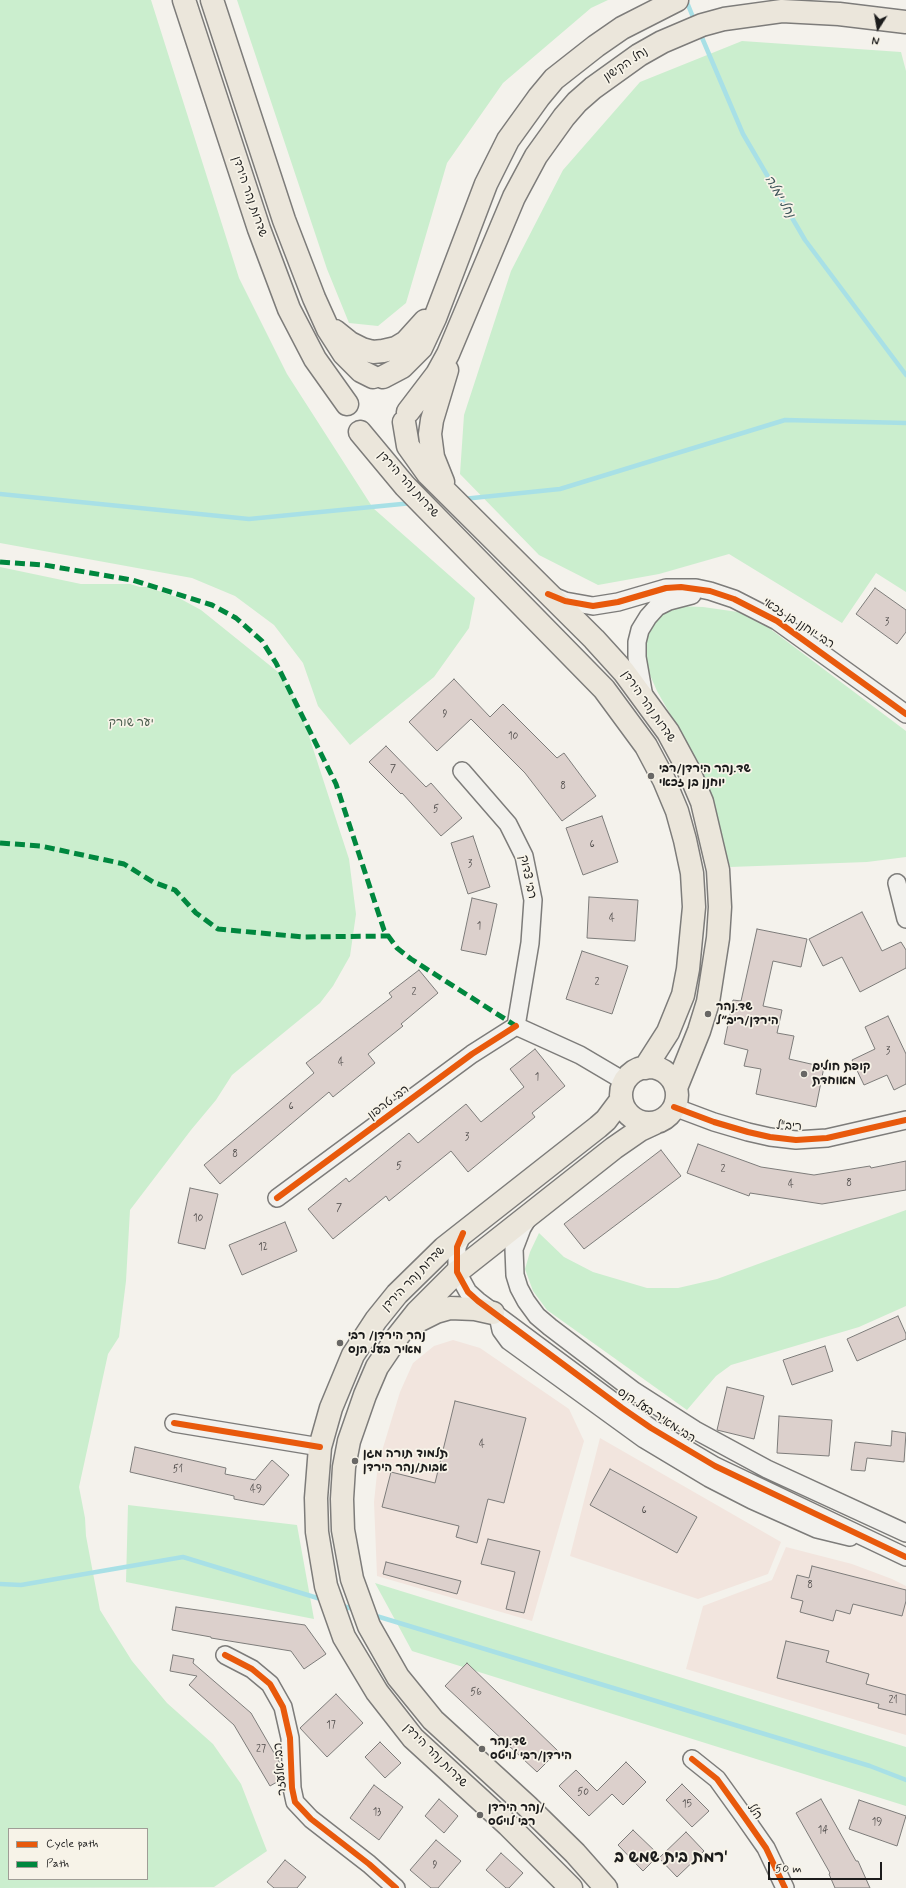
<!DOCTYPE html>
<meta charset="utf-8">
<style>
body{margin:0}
#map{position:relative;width:906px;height:1888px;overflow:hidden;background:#f4f2ec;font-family:Mynerve,sans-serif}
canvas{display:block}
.legend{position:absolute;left:8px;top:1828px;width:140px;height:52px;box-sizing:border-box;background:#f7f3e8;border:1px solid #9f9d96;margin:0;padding:5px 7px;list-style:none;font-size:12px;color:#1c1c1c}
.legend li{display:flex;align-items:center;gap:8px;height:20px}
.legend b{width:20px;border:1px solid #9f9d96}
.north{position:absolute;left:858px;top:8px;width:40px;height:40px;-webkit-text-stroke:3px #f7f3e8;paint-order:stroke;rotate:191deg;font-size:11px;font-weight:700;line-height:16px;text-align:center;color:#1c1c1c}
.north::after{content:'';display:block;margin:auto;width:14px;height:18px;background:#1c1c1c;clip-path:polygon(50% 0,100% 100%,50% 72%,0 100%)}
.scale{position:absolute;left:768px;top:1862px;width:114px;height:18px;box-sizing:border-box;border:2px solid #1c1c1c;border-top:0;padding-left:5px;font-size:12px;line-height:14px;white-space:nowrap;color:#1c1c1c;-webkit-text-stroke:3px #f7f3e8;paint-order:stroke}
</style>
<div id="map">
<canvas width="906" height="1888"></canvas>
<ul class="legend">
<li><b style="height:5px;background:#e8590c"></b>Cycle path</li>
<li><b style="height:5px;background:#00873e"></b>Path</li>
</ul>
<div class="north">N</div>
<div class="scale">50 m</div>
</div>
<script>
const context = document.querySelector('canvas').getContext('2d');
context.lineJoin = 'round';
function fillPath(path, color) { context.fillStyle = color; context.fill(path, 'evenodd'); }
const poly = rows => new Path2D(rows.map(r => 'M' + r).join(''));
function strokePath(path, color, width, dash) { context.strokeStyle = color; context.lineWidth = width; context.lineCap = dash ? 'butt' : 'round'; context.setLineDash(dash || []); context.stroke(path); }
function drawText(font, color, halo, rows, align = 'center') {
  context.font = font + ' Mynerve,"Playpen Sans Hebrew",sans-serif'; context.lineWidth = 3.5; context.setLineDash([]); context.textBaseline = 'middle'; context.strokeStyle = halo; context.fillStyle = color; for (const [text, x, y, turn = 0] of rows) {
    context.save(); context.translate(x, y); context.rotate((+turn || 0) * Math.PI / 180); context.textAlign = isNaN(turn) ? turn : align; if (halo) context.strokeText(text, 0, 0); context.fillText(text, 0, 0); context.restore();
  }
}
fillPath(poly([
 [453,1340,480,1348,569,1409,584,1441,532,1621,377,1576,374,1502,378,1464,400,1392,413,1363,434,1346],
 [600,1438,781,1542,768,1574,698,1599,570,1556],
 [786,1547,852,1564,892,1579,906,1586,906,1735,686,1669,703,1606,772,1580]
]), '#f2e5de');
fillPath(poly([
 [0,0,151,0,239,278,287,374,373,508,475,598,469,628,434,677,350,745,318,706,303,663,274,625,235,596,192,578,0,543],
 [237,0,608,0,591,8,503,83,447,163,406,303,378,326,349,323,327,269],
 [742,41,901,52,906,71,906,592,876,573,842,623,729,554,659,574,598,585,539,555,460,474,464,415,511,271,563,170,640,82],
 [0,567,81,584,130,584,140,587,147,587,179,598,201,610,278,672,290,689,306,727,349,859,356,914,350,956,333,986,320,1003,232,1075,216,1100,191,1130,130,1210,126,1281,119,1337,108,1354,79,1487,85,1518,86,1536,100,1610,132,1661,167,1703,213,1744,241,1784,267,1851,214,1887,0,1888],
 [9,1829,147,1829,147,1879,9,1879],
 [675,606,703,607,738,612,769,628,906,731,906,857,867,862,730,867,700,767,657,691,646,666,645,638,657,617],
 [906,1210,906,1306,859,1327,731,1365,716,1376,687,1410,547,1310,533,1291,525,1269,530,1252,539,1233,564,1257,593,1272,647,1288,678,1288,717,1279],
 [128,1505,297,1525,314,1619,126,1582],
 [375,1583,906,1747,906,1806,412,1651]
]), '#cbeece');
strokePath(poly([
 [686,0,695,22],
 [700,33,743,134,805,240,906,375],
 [0,494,249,519,412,503],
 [463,499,560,489,785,420,906,423],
 [0,1584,21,1585,183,1557,324,1600],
 [340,1605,356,1610],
 [373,1615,870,1766,906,1780]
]), '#a8e0e6', 4.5);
const building = poly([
 [875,588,906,610,906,632,897,644,856,614,875,588],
 [454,679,490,717,503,704,557,758,564,753,596,796,562,821,525,773,471,719,437,751,409,722,454,679],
 [386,746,426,787,431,783,462,818,441,836,402,793,401,794,369,762,386,746],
 [602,816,618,862,583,875,566,828,602,816],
 [473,836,490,887,468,894,451,843,473,836],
 [589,897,638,900,635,941,587,938,589,897],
 [472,898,497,904,486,955,461,950,472,898],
 [862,912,882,951,901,942,906,950,906,968,860,992,842,957,823,966,809,939,862,912],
 [757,929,807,939,801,967,773,961,763,1006,782,1010,777,1033,794,1036,789,1059,824,1067,816,1107,756,1094,761,1069,744,1066,748,1050,724,1044,733,1000,741,1001,757,929],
 [582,951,628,966,612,1014,566,999,582,951],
 [419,970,438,993,401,1024,403,1026,368,1054,375,1063,333,1097,329,1092,220,1184,204,1165,314,1073,306,1063,392,997,389,993,419,970],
 [888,1016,906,1054,906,1084,894,1090,887,1075,864,1085,852,1060,875,1049,865,1027,888,1016],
 [535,1049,565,1086,532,1113,535,1117,468,1172,451,1151,389,1201,386,1196,333,1239,308,1209,346,1178,349,1182,409,1133,418,1143,466,1104,481,1122,524,1087,510,1069,535,1049],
 [698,1144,761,1167,814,1175,870,1166,871,1168,906,1161,906,1190,822,1204,750,1193,749,1196,687,1173,698,1144],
 [661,1150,681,1176,584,1249,564,1224,661,1150],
 [190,1188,218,1194,205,1249,178,1243,190,1188],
 [285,1222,297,1251,242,1275,229,1245,285,1222],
 [898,1316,906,1334,906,1339,857,1361,847,1339,898,1316],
 [825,1346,833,1371,792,1385,783,1360,825,1346],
 [727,1387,764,1396,754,1439,717,1430,727,1387],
 [455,1401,526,1418,504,1503,488,1499,477,1543,456,1537,459,1526,382,1507,391,1472,435,1483,455,1401],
 [779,1416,832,1420,829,1456,777,1453,779,1416],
 [892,1431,906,1433,904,1462,867,1458,865,1471,851,1470,855,1442,891,1446,892,1431],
 [135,1447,226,1468,225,1474,255,1480,272,1460,289,1475,264,1505,234,1499,234,1496,130,1472,135,1447],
 [610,1469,697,1517,677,1553,590,1505,610,1469],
 [488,1539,540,1551,524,1613,506,1609,515,1572,481,1564,488,1539],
 [386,1562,461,1581,457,1594,383,1574,386,1562],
 [812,1566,906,1590,906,1601,902,1616,853,1604,850,1614,836,1610,833,1621,800,1612,803,1601,791,1598,797,1575,809,1578,812,1566],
 [176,1607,305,1625,326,1654,304,1669,291,1651,211,1638,211,1637,172,1630,176,1607],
 [786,1641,829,1651,826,1662,869,1674,866,1684,906,1695,906,1715,878,1708,879,1704,777,1678,786,1641],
 [173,1655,194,1659,193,1663,251,1713,281,1765,282,1779,270,1786,234,1725,189,1685,197,1676,170,1671,173,1655],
 [467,1663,558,1751,537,1772,445,1686,467,1663],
 [336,1694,363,1723,327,1757,300,1728,336,1694],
 [380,1742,401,1763,385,1778,365,1757,380,1742],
 [626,1762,646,1782,623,1805,612,1794,589,1816,559,1786,576,1770,597,1791,626,1762],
 [682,1784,709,1811,692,1827,666,1800,682,1784],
 [374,1785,403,1807,379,1840,350,1818,374,1785],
 [439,1799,458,1816,444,1833,425,1816,439,1799],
 [821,1799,856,1861,858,1861,870,1888,835,1888,829,1874,830,1873,796,1813,821,1799],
 [859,1800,906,1816,897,1846,849,1829,859,1800],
 [633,1830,659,1855,643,1871,618,1845,633,1830],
 [686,1832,704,1851,677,1877,659,1858,686,1832],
 [436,1840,461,1861,438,1888,431,1888,410,1870,436,1840],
 [501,1853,523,1873,509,1888,506,1888,486,1870,501,1853],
 [285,1860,306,1877,297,1888,274,1888,267,1882,285,1860]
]);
fillPath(building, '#dcd0cc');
strokePath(building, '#7d7c7a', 1);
const minor = poly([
 [553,596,565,601,593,606,618,602,666,588,696,588,710,591,734,599,777,621,906,714],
 [644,697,637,657,637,642,640,630,648,617,657,607,669,601,692,595],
 [462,771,508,824,524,856,533,900,530,943,516,1026],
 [897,883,906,919],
 [516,1026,580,1055,624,1081],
 [674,1107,714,1122,748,1132,770,1137,796,1140,827,1138,906,1120],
 [277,1198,472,1054,516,1026],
 [528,1218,522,1228,514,1249,515,1275,519,1288,526,1301,537,1316,550,1327,634,1391,695,1430,767,1469,906,1533],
 [463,1233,457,1247,457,1272,468,1292,478,1301,622,1408,651,1428,715,1466,906,1557],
 [498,1316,501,1330,509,1341,644,1439,709,1478,752,1500,817,1529,850,1537],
 [174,1423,320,1447],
 [225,1655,252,1669,270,1684,283,1707,290,1738,292,1788,295,1802,311,1819,369,1864,396,1888],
 [692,1759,717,1779,745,1818,766,1848,785,1888]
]);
const major = poly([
 [184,0,259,229,289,309,315,359,347,404],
 [212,0,284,220,314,298,328,329,344,354,361,371,373,377],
 [335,331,350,343,362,349,373,352,383,351,396,348,406,342,425,321],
 [383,377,402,367,421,348,435,318,486,184,508,140,539,97,554,79,596,46,622,28,677,0],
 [408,412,437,374,448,354,514,197,536,156,564,117,577,102,593,88,639,55,662,42,702,25,724,19,782,11,839,14,906,22],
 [404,422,408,446,428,474,594,639,624,672,668,732,688,769,702,802,718,870,720,907,718,938,708,1002,699,1031,676,1088],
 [360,432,405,486,604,689,646,746,664,780,677,811,685,840,692,873,694,907,688,969,683,995,668,1032,645,1068],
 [443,482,433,457,430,434,432,420,447,370],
 '621 1095a28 28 0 1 1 56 0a28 28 0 1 1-56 0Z',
 [412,1324,436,1312,450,1308,475,1309,493,1313],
 [571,1888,508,1825,413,1738,377,1692,344,1637,326,1586,317,1532,316,1498,320,1447,331,1408,353,1355,376,1320,397,1294,444,1248,598,1127,606,1120,621,1100],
 [606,1888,575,1853,527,1806,433,1720,398,1677,369,1626,352,1579,343,1530,342,1499,344,1467,349,1441,365,1395,377,1367,398,1336,417,1312,457,1272,614,1148,640,1130,655,1123]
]);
strokePath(minor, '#7d7c7a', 20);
strokePath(major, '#7d7c7a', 25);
strokePath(minor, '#f2f1ed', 17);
strokePath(major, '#ebe6db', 22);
strokePath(poly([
 [0,562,44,565,132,580,212,605,236,618,262,641,276,663,336,784,384,930,397,948,411,959,516,1026],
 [0,843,41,846,124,864,153,882,175,890,196,913,218,929,303,937,389,936]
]), '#00873e', 5, [10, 5]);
strokePath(poly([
 [548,594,565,601,593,606,618,602,666,588,681,587,710,591,734,599,777,621,906,714],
 [674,1107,714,1122,748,1132,770,1137,796,1140,827,1138,906,1120],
 [277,1198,472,1054,516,1026],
 [463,1233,457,1247,457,1272,468,1292,478,1301,622,1408,651,1428,715,1466,906,1557],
 [174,1423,320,1447],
 [225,1655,252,1669,270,1684,283,1707,290,1738,292,1788,295,1802,311,1819,369,1864,396,1888],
 [692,1759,717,1779,745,1818,766,1848,785,1888]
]), '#e8590c', 6);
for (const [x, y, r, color] of [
 [651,776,4,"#686765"],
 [708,1014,4,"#686765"],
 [804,1074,4,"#686765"],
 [340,1343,4,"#686765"],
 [355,1461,4,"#686765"],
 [482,1749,4,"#686765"],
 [480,1815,4,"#686765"]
]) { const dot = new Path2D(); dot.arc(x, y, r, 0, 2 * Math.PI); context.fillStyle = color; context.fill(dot); strokePath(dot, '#f7f3e8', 1.5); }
drawText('10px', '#4c4948', null, [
 ["3",887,623],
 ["9",445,715],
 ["10",513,737],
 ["7",393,770],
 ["8",563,787],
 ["5",436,810],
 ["6",592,845],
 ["3",470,865],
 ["4",612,919],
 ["1",479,927],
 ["2",597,983],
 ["2",414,993],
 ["3",888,1052],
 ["4",341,1063],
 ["1",537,1078],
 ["6",291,1107],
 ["3",467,1138],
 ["8",235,1155],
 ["5",399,1167],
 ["2",723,1170],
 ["8",849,1184],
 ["4",791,1185],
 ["7",339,1209],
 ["10",198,1219],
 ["12",263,1248],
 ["4",482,1445],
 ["51",178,1470],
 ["49",256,1490],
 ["6",644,1511],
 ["8",810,1586],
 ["56",476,1693],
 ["21",893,1701],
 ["17",331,1726],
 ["27",261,1750],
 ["50",583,1793],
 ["15",687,1805],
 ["13",377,1813],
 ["19",877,1823],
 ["14",823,1831],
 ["9",435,1866]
]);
drawText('12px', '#1c1c1c', '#f7f3e8', [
 ["נחל הקישון",626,65,-34],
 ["שדרות נהר הירדן",249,197,71],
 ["שדרות נהר הירדן",408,485,48],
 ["רבי יוחנן בן זכאי",798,624,33],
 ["שדרות נהר הירדן",648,707,55],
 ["רבי צדוק",527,877,78],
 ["רבי טרפון",389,1103,-37],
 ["ריב\"ל",789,1127,3],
 ["שדרות נהר הירדן",414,1279,-46],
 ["רבי מאיר בעל הנס",656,1416,33],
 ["שדרות נהר הירדן",435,1756,45],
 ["רבי אלעזר",281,1769,-95],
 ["הלל",754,1812,55]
]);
drawText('12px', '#465a4a', '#f7f3e8', [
 ["יער שורק",131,723]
]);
drawText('bold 12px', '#1c1c1c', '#f7f3e8', [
 ["שד.נהר הירדן/רבי",659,769],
 ["יוחנן בן זכאי",659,783],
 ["שד.נהר",716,1007],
 ["הירדן/ריב״ל",716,1021],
 ["קופת חולים",812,1067],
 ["מאוחדת",812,1081],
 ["נהר הירדן/ רבי",348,1336],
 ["מאיר בעל הנס",348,1350],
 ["תלמוד תורה מגן",363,1454],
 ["אבות/נהר הירדן",363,1468],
 ["שד.נהר",490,1742],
 ["הירדן/רבי לויטס",490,1756],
 ["נהר הירדן/",488,1808],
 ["רבי לויטס",488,1822]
], 'left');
drawText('italic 13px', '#3c5458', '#f7f3e8', [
 ["נחל ימלה",779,197,60]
]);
drawText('bold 16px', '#1c1c1c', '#f7f3e8', [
 ["רמת בית שמש ב'",671,1859]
]);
</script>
